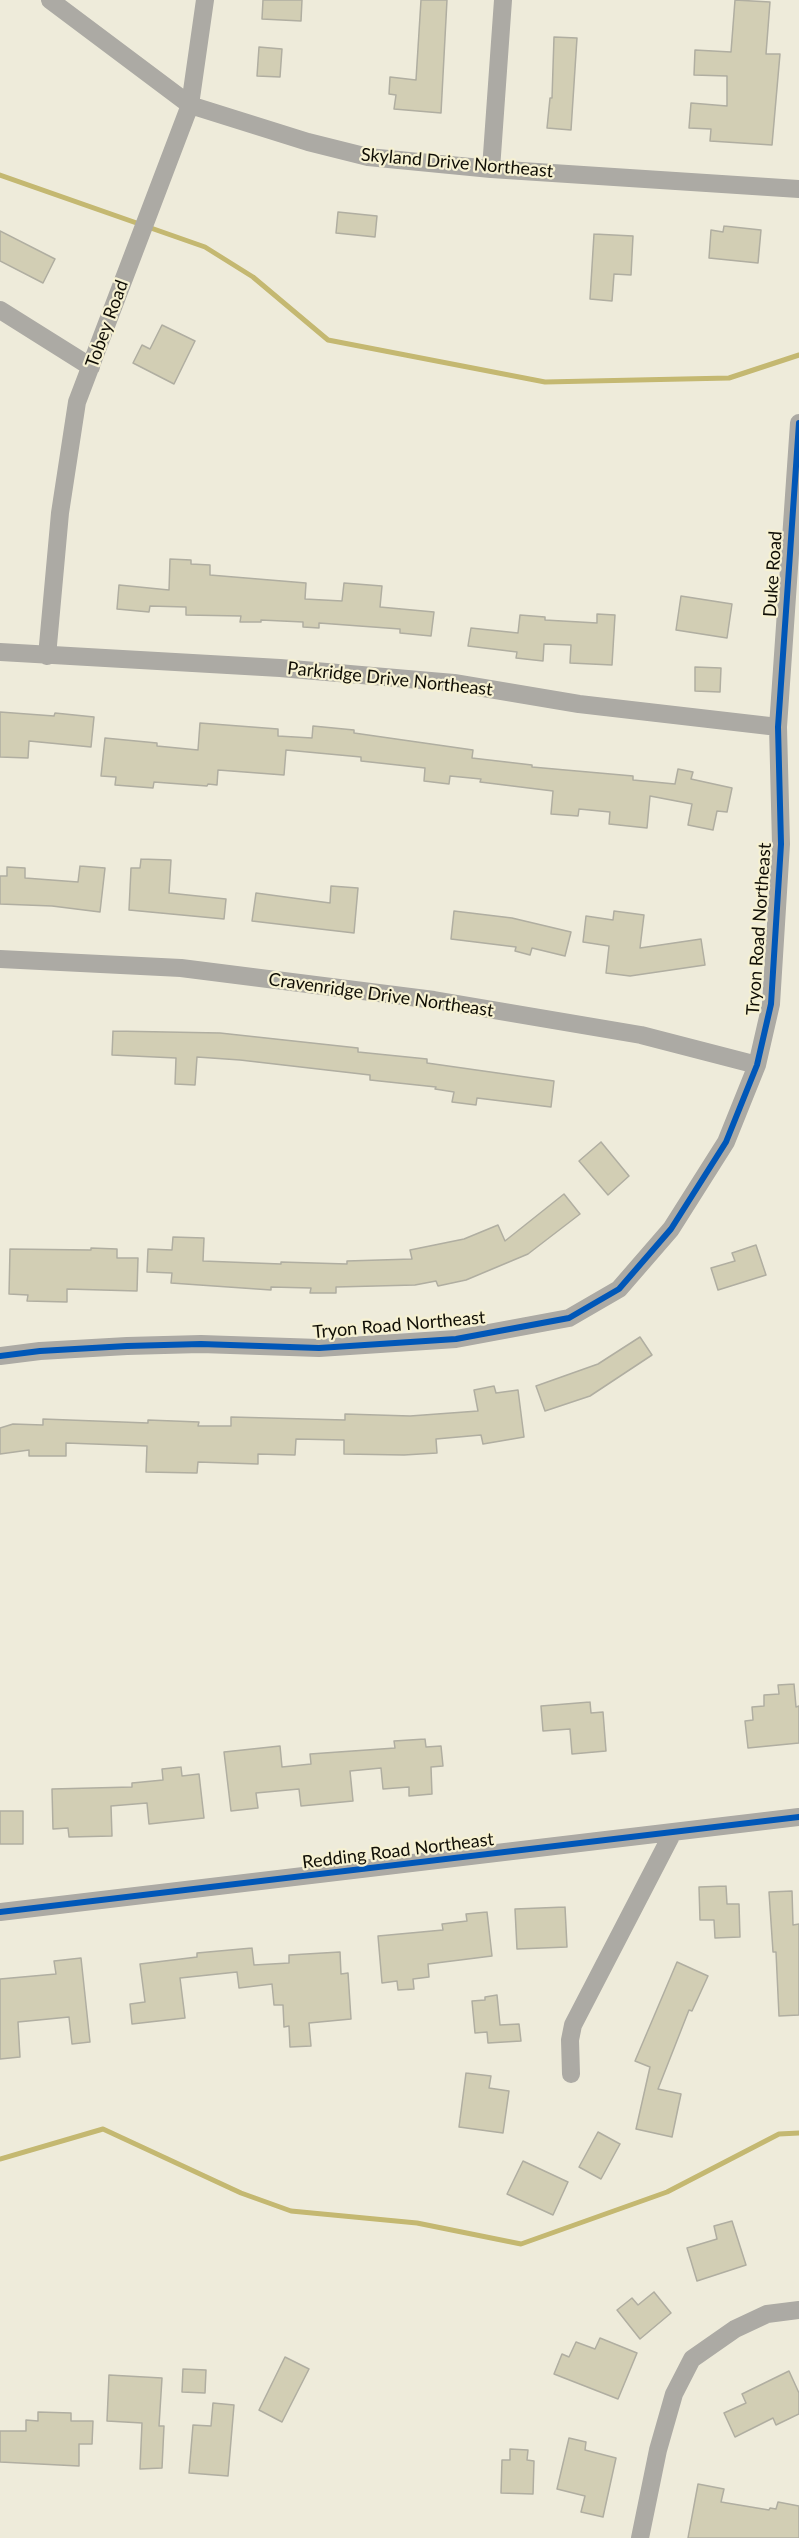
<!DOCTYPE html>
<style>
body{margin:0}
canvas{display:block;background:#eeebda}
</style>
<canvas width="799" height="2538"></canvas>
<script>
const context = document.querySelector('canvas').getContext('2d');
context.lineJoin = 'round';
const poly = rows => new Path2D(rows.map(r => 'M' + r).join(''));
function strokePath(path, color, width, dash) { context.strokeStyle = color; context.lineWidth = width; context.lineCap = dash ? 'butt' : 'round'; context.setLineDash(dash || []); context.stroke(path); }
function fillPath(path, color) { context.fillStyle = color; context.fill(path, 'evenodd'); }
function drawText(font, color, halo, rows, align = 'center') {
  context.font = font + ' Lato,sans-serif'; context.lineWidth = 4.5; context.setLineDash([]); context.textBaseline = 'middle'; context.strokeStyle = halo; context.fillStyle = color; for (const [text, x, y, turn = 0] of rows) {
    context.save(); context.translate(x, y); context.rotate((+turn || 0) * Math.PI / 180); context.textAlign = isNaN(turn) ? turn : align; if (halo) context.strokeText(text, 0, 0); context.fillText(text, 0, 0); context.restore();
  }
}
strokePath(poly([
 [0,175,205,247,253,277,328,340,545,382,729,378,799,355],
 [0,2159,103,2129,241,2193,291,2211,417,2223,521,2244,667,2192,779,2134,799,2133]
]), '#c4b871', 5);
const building = poly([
 [263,0,302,0,301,21,262,19,263,0],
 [421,0,447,0,441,113,394,109,396,95,389,94,390,77,416,80,421,0],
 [735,0,770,2,766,54,780,54,772,145,710,141,711,129,689,128,691,103,727,106,727,76,694,75,695,50,731,52,735,0],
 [554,37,577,38,571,130,547,128,550,98,552,98,554,37],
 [259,47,282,49,280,77,257,76,259,47],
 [338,212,377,216,375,237,336,233,338,212],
 [724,226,761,230,758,263,709,258,711,230,723,232,724,226],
 [0,231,55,259,43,283,0,261,0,231],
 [594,234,633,236,631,275,614,274,612,301,590,299,594,234],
 [162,325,195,341,174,384,133,363,142,345,150,349,162,325],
 [170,559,191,560,191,564,210,565,210,575,306,583,305,599,342,601,344,583,382,586,380,607,434,612,431,636,400,633,400,629,319,623,319,628,303,627,303,622,261,620,261,622,240,622,241,616,186,615,186,607,150,606,149,612,117,609,119,585,169,590,170,559],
 [681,596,732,604,727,638,676,630,681,596],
 [597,614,615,615,612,665,570,663,571,645,544,644,543,661,516,658,517,652,468,646,471,628,518,633,520,615,545,617,545,620,597,623,597,614],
 [695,667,721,668,720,692,695,691,695,667],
 [0,712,54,716,55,713,94,717,91,747,29,741,28,758,0,757,0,712],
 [200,723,278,729,278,736,312,738,313,726,354,730,354,733,473,750,472,758,532,765,532,767,633,776,633,780,675,784,678,769,693,772,691,779,732,788,727,812,717,811,713,830,688,825,692,804,650,796,647,828,609,824,610,812,579,809,578,816,551,814,553,791,480,782,481,779,450,776,449,784,424,781,425,768,361,761,361,757,286,750,284,775,218,770,217,785,208,784,207,786,154,782,153,788,115,785,116,777,101,776,105,738,157,743,157,746,198,750,200,723],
 [141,859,171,860,169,893,226,899,224,919,129,910,131,868,140,868,141,859],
 [80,866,105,868,100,912,52,906,0,904,0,876,7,876,7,867,25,868,25,878,78,882,80,866],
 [331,886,358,888,354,933,252,921,256,893,330,903,331,886],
 [454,911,512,918,571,932,565,956,532,948,530,955,515,951,516,947,451,939,454,911],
 [614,911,644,915,640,948,701,939,705,965,630,976,606,973,609,946,583,942,586,916,613,920,614,911],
 [113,1031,220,1033,358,1048,358,1052,427,1059,427,1063,554,1081,551,1107,477,1098,476,1105,452,1102,454,1092,435,1089,436,1087,370,1080,370,1075,240,1060,197,1057,195,1085,175,1084,176,1058,112,1055,113,1031],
 [601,1142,629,1176,608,1195,579,1161,601,1142],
 [564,1194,580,1214,528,1254,466,1280,438,1286,436,1281,415,1285,336,1287,336,1293,310,1293,311,1288,271,1287,271,1290,171,1283,172,1273,147,1272,148,1249,172,1250,173,1237,204,1238,203,1261,281,1264,281,1262,347,1264,347,1261,412,1259,410,1250,464,1239,498,1225,505,1241,564,1194],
 [756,1245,766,1275,718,1290,711,1268,735,1261,732,1253,756,1245],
 [91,1248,117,1249,117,1258,138,1258,137,1291,67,1289,67,1302,27,1301,28,1295,9,1294,10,1249,91,1250,91,1248],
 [640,1337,652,1355,590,1396,545,1411,536,1386,598,1364,640,1337],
 [494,1386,496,1393,518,1390,524,1437,483,1444,481,1435,436,1439,437,1453,404,1455,344,1454,344,1440,296,1439,295,1455,258,1454,258,1464,198,1462,197,1473,146,1472,147,1446,66,1443,66,1456,29,1456,29,1450,0,1454,0,1428,13,1424,43,1425,43,1419,148,1423,148,1420,199,1422,198,1426,231,1426,231,1417,345,1420,345,1414,410,1416,478,1411,474,1390,494,1386],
 [794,1684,796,1707,799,1706,799,1743,748,1748,745,1721,753,1720,752,1707,764,1706,764,1695,779,1694,778,1685,794,1684],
 [590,1702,591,1713,603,1712,606,1751,572,1754,570,1729,543,1731,541,1706,590,1702],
 [425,1739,426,1747,441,1746,443,1766,431,1767,432,1794,409,1796,409,1787,383,1789,381,1768,350,1771,353,1801,301,1806,299,1789,256,1793,258,1808,231,1811,224,1752,280,1746,282,1767,311,1764,310,1754,395,1748,394,1741,425,1739],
 [181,1767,182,1776,199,1774,204,1818,149,1824,147,1803,111,1806,112,1836,69,1837,68,1828,53,1829,52,1789,132,1787,132,1783,163,1780,162,1769,181,1767],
 [0,1811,23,1811,23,1844,0,1844,0,1811],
 [726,1886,727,1904,739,1904,740,1937,715,1938,714,1920,700,1920,699,1887,726,1886],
 [792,1891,793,1925,799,1924,799,2015,779,2016,776,1952,773,1952,769,1892,792,1891],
 [565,1907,567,1947,517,1949,515,1909,565,1907],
 [487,1912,492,1956,428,1964,429,1977,413,1979,414,1989,398,1990,397,1981,382,1983,378,1936,443,1930,442,1924,467,1921,466,1914,487,1912],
 [252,1948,254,1965,289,1963,289,1955,340,1952,341,1974,348,1973,351,2019,309,2023,311,2046,290,2047,289,2026,284,2027,283,2005,274,2005,272,1984,239,1988,237,1972,180,1978,185,2018,132,2024,130,2004,145,2002,140,1964,197,1957,197,1953,252,1948],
 [81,1958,90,2042,72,2044,69,2017,18,2022,20,2057,0,2059,0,1979,56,1974,54,1961,81,1958],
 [677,1962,708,1976,692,2011,689,2010,658,2089,681,2094,672,2137,636,2129,650,2067,635,2061,677,1962],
 [497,1995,500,2025,519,2024,521,2041,488,2043,487,2032,475,2033,472,2001,485,2000,485,1997,497,1995],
 [466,2073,491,2076,489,2088,509,2091,503,2133,459,2127,466,2073],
 [598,2132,620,2144,601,2179,579,2167,598,2132],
 [523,2161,568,2182,553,2215,507,2194,523,2161],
 [732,2221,746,2265,697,2281,687,2248,717,2239,714,2226,732,2221],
 [654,2292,671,2313,640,2339,617,2310,632,2298,638,2305,654,2292],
 [600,2338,637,2353,618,2399,554,2374,562,2354,569,2357,576,2342,595,2349,600,2338],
 [285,2357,309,2369,282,2422,259,2410,285,2357],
 [183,2369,206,2370,205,2393,182,2392,183,2369],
 [789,2371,799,2393,799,2414,776,2425,773,2418,735,2437,724,2413,746,2403,742,2394,789,2371],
 [109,2375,162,2378,159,2426,164,2426,162,2468,140,2469,142,2423,107,2421,109,2375],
 [213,2403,234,2405,228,2476,189,2473,193,2425,211,2426,213,2403],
 [38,2412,71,2413,71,2421,93,2421,92,2444,79,2444,79,2466,0,2462,0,2431,26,2431,26,2420,38,2421,38,2412],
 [569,2438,586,2442,585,2450,616,2458,603,2517,581,2512,585,2496,557,2489,569,2438],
 [510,2449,528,2450,527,2460,534,2461,533,2494,501,2493,502,2460,510,2460,510,2449],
 [698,2484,724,2489,721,2502,769,2510,770,2508,776,2509,778,2502,799,2506,799,2538,688,2538,698,2484]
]);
fillPath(building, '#d2ceb4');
strokePath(building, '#b0aea1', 1.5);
strokePath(poly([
 [50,0,190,105,308,142,368,157,491,169,799,189],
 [491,169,503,0],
 [0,310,91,367],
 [0,652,280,668,454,683,579,704,778,727],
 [47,656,60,513,77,402,190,105,205,0],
 [0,959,181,968,434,1000,641,1035,757,1065],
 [0,1356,40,1351,127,1346,201,1344,319,1348,456,1339,569,1318,619,1289,671,1229,726,1142,757,1065,771,1004,781,844,778,727,799,423],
 [0,1912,799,1817],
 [571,2074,570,2040,573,2025,672,1834],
 [640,2538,658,2450,674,2394,692,2359,735,2329,767,2314,799,2310]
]), '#acaaa4', 18);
strokePath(poly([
 [0,1356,40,1351,127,1346,201,1344,319,1348,456,1339,569,1318,619,1289,671,1229,726,1142,757,1065,771,1004,781,844,778,727,799,423],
 [0,1912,799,1817]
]), '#0057b8', 6);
drawText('18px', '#100e05', '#f6f1d2', [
 ["Skyland Drive Northeast",457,163,5],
 ["Tobey Road",107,324,-70],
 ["Duke Road",773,574,-86],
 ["Parkridge Drive Northeast",390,679,6],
 ["Tryon Road Northeast",759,929,-86],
 ["Cravenridge Drive Northeast",381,995,8],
 ["Tryon Road Northeast",399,1325,-5],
 ["Redding Road Northeast",398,1851,-7]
]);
</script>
